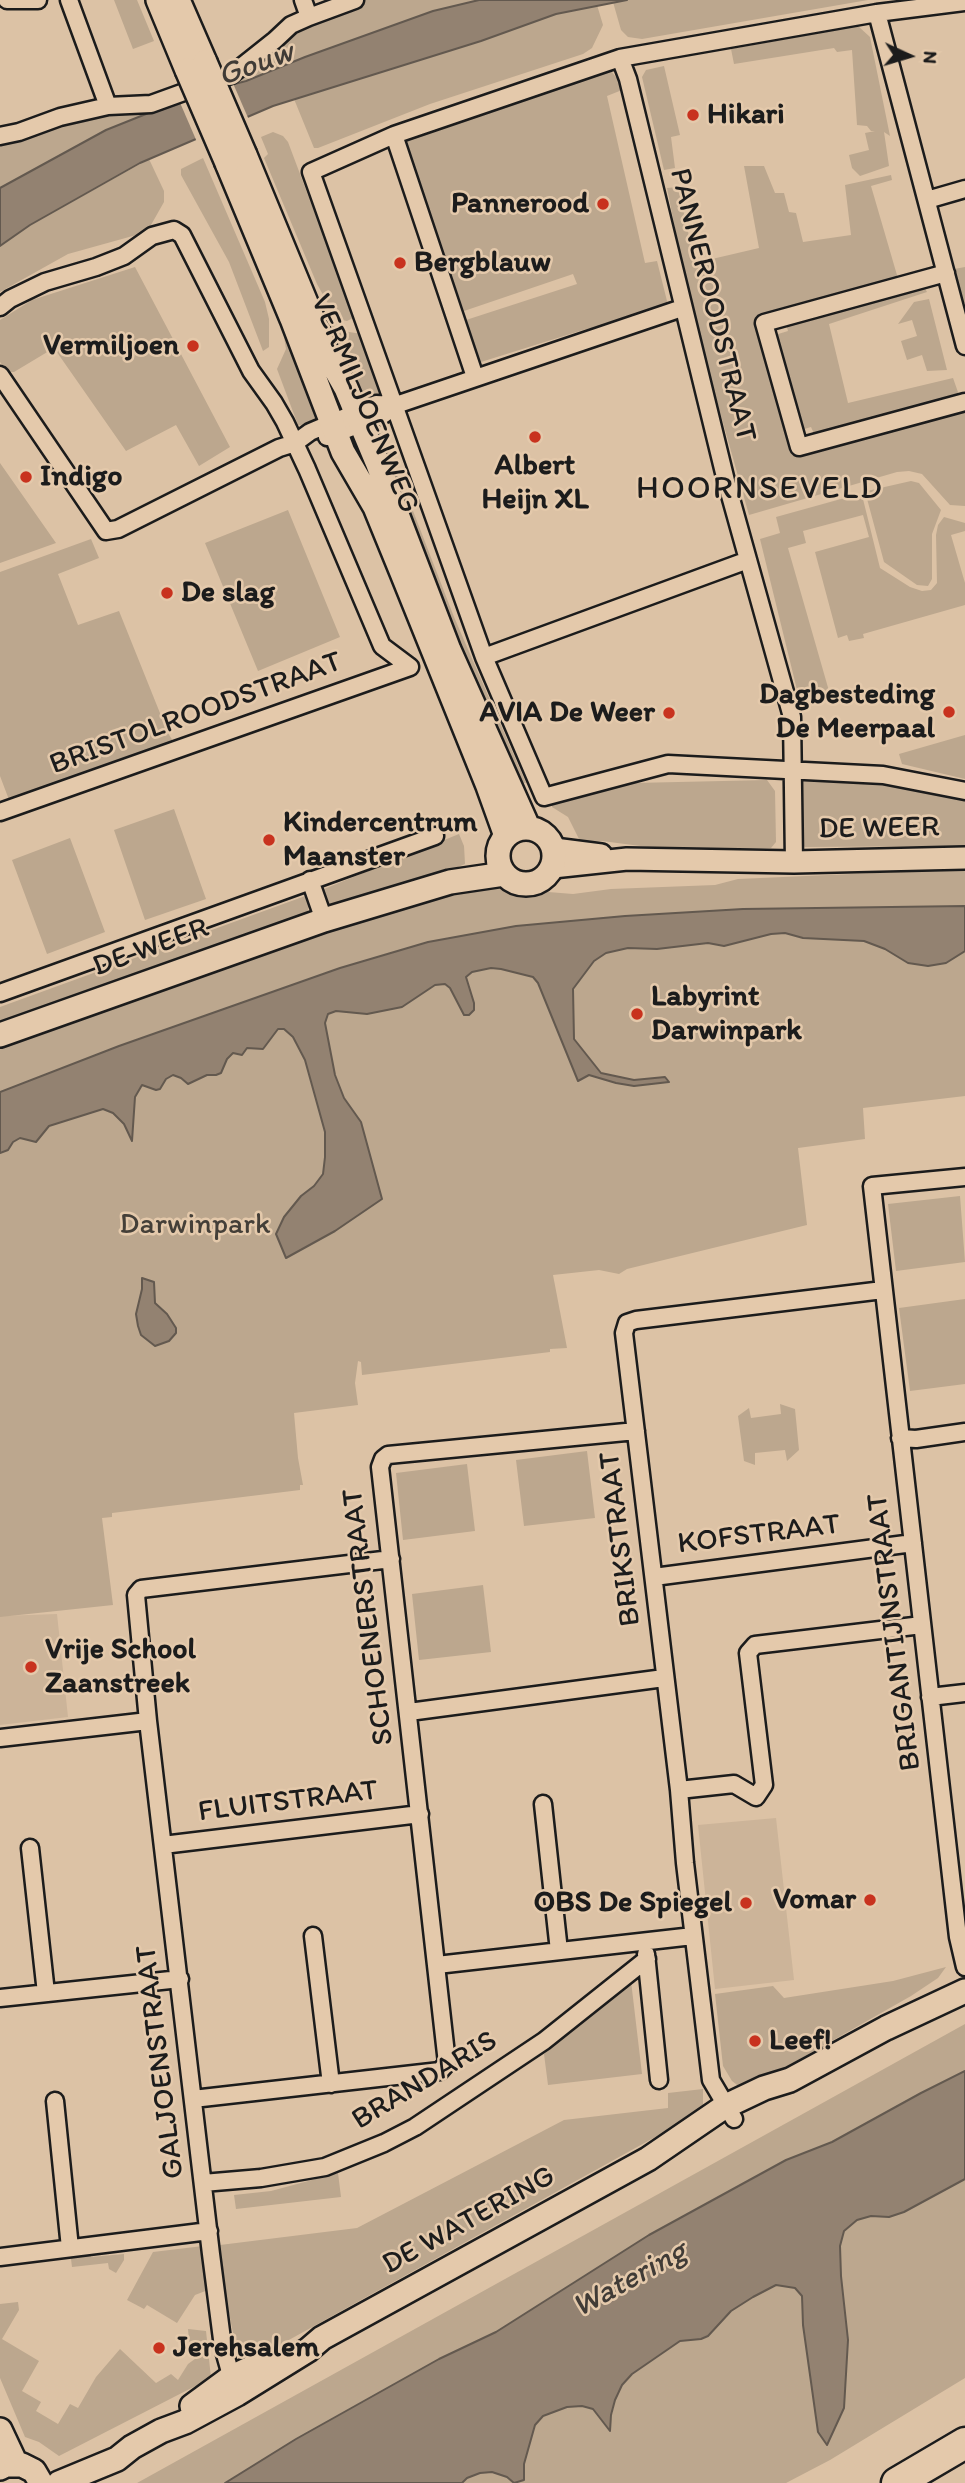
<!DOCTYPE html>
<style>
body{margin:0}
#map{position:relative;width:965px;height:2483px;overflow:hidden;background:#dcc2a5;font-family:Itim,sans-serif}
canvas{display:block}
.north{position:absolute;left:874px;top:21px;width:70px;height:70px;-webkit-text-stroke:5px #e4c9ab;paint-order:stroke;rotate:94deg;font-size:19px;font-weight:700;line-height:28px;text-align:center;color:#1c1c1c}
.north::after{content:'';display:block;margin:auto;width:24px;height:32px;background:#1c1c1c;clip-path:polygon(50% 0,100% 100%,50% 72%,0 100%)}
</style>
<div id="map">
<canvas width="965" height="2483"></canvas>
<div class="north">N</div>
</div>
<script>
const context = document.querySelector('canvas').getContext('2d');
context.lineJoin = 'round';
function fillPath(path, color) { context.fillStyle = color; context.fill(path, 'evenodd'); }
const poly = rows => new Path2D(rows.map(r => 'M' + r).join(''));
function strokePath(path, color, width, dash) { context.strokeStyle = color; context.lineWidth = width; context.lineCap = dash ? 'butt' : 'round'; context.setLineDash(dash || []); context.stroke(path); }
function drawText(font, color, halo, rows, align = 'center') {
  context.font = font + ' Itim,sans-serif'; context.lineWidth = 5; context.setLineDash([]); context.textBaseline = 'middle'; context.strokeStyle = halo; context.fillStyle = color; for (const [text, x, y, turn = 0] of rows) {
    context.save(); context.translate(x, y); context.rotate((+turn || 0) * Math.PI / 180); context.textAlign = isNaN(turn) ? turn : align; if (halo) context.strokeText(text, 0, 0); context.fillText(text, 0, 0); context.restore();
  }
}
fillPath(poly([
 [57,1614,68,1717,0,1725,0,1616],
 [776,1818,794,1980,715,1989,698,1825]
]), '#ccb499');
fillPath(poly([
 [114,0,137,0,154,41,133,49],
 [354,0,479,0,433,11,234,84,231,75,296,26],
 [627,0,868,0,642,39,628,37,621,30,613,2],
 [597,5,603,25,592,48,583,54,430,104,318,148,314,148,294,99,481,41,556,14],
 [858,26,870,37,890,136,884,132,889,166,860,176,852,168,849,155,869,150,865,133,875,131,871,131,867,126,857,125,852,50,837,52,834,48,734,64,731,49],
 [664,66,680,135,671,137,675,168,664,170,642,77,646,70],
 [602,72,612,72,621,84,622,90,607,96,645,263,657,261,668,305,665,311,583,330,481,362,466,320,577,284,573,274,464,311,404,141,523,97],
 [180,101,106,130,0,188,0,142,83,114],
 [273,132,283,136,288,142,353,315,353,318,347,321,342,320,331,309,317,284,264,158,268,154,261,137],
 [203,158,265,302,269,319,269,347,263,351,229,262,181,175,181,169],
 [149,159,164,191,164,202,147,232,68,254,0,292,0,246,30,225],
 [744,166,764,166,775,193,784,193,789,212,796,213,803,242,851,235,845,185,891,175,892,180,871,186,899,282,760,321,797,454,965,403,965,506,950,505,922,474,909,471,897,472,749,515,691,309,667,188,678,187,695,263,759,248],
 [135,267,230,447,199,466,176,425,126,451,54,348,14,372,8,372,0,362,0,320,32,300],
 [965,267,965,303,958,305,949,270],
 [923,285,927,292,829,324,848,403,953,378,959,395,816,438,811,427,801,430,775,335,788,331,785,320],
 [312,295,336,327,349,332,362,334,382,392,377,398,369,402,361,401],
 [929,299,947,370,927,371,922,355,907,360,901,341,917,336,912,320,898,324,914,302],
 [279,307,325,416,306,426,298,425,277,369,286,349],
 [386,441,454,617,526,783,513,781,374,446],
 [0,463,56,543,0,563],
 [911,481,919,483,941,510,932,534,932,579,928,586,917,585,884,562,866,495,867,491],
 [859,494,862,495,880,568,910,587,922,591,931,590,937,583,936,535,938,525,944,517,965,523,965,531,951,535,965,583,965,605,863,634,864,638,849,641,847,635,838,638,815,552,869,537,863,515,803,531,806,543,788,548,829,691,799,698,760,539,780,533,776,517],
 [288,510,340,637,258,671,205,543],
 [91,539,99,558,58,574,78,625,119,611,168,733,176,746,11,805,0,776,0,572],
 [965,735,965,779,902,764,899,754],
 [803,779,836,779,899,786,965,800,965,846,805,847,799,842,801,787],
 [767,780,775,791,776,842,771,848,679,851,602,841,581,843,568,817,552,807,552,804,634,783],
 [174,809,206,899,145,920,114,830],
 [459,834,464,846,465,864,418,884,337,909,321,899,319,891],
 [70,838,105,932,47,954,12,860],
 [965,869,965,1096,863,1108,865,1139,798,1148,807,1225,627,1269,619,1274,599,1270,553,1275,567,1348,550,1349,550,1352,362,1375,361,1362,358,1361,355,1383,358,1405,294,1413,298,1458,303,1485,300,1485,300,1490,112,1513,112,1517,102,1518,113,1605,0,1617,0,1045,246,954,474,886,573,894,611,889,715,885,738,879],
 [570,921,162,1031,340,968,428,942,516,926],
 [308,895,310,902,306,918,0,1027,0,1007],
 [960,1196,965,1262,896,1271,888,1204],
 [965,1299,965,1384,910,1391,899,1308],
 [780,1404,795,1409,799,1450,787,1461,785,1450,755,1453,755,1465,744,1461,738,1416,749,1408,751,1418,781,1414],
 [587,1451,595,1518,524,1526,516,1460],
 [467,1464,475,1531,403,1540,396,1473],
 [483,1585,491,1652,419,1660,412,1594],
 [946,1967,938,1978,911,1996,749,2088,741,2088,732,2081,723,2066,715,1994,773,1986,784,1998,893,1981],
 [631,1981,642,2074,548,2085,544,2054],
 [965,2024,965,2071,921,2093,832,2142,786,2160,649,2235,496,2332,439,2359,296,2439,225,2483,137,2483],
 [703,2089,703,2109,666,2131,260,2356,244,2358,236,2348,226,2298,220,2245,357,2228,564,2120,668,2108,668,2093],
 [338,2173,341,2197,236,2209,234,2195,271,2191],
 [965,2179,965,2378,830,2460,786,2483,462,2483,467,2478,480,2473,492,2472,507,2477,524,2464,535,2425,543,2416,551,2412,567,2407,582,2406,593,2409,609,2429,615,2400,622,2385,632,2374,680,2341,708,2336,731,2311,753,2297,776,2285,795,2288,802,2296,803,2325,818,2431,827,2445,848,2340,841,2276,840,2246,844,2230,857,2220,871,2216,889,2217],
 [203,2246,208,2290,195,2295,177,2323,147,2305,144,2309,127,2300,153,2252],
 [89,2249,91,2257,124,2254,124,2260,116,2273,109,2269,108,2263,72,2267,70,2251],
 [18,2302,19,2310,2,2339,39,2361,22,2391,41,2402,36,2411,58,2424,70,2404,78,2408,96,2377,120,2349,156,2383,171,2374,178,2380,188,2364,199,2356,190,2350,188,2329,206,2331,211,2378,59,2456,39,2442,25,2437,0,2378,0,2304]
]), '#bca78e');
const water = poly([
 [479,0,627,0,556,14,481,41,273,106,140,163,30,225,0,246,0,188,106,130,196,94,246,81,305,57,433,11,479,0],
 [965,906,965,951,946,963,928,966,908,963,885,949,864,941,803,938,785,933,771,934,724,946,708,943,657,949,628,948,606,953,594,961,573,989,574,1039,601,1073,634,1080,665,1077,669,1082,634,1086,616,1083,589,1075,578,1081,538,983,533,977,501,969,491,968,472,972,466,977,474,1003,474,1010,469,1015,464,1015,450,988,445,984,435,985,402,1007,367,1014,336,1011,328,1014,325,1023,335,1075,344,1098,361,1122,382,1199,335,1231,286,1258,276,1234,284,1217,301,1196,314,1186,323,1174,325,1157,325,1132,305,1060,293,1037,284,1029,278,1029,263,1049,247,1048,242,1055,233,1053,227,1059,221,1073,216,1075,207,1075,188,1084,181,1078,173,1075,166,1079,160,1089,156,1090,142,1085,135,1097,132,1141,124,1124,113,1113,103,1109,49,1126,36,1142,20,1138,13,1142,8,1150,0,1153,0,1092,119,1046,340,968,428,942,516,926,625,916,743,909,965,906],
 [142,1278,154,1282,155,1303,167,1314,176,1328,176,1333,169,1341,155,1346,141,1335,138,1326,136,1314,142,1289,142,1278],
 [965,2071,965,2179,904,2212,889,2217,871,2216,857,2220,844,2231,840,2246,841,2276,848,2340,844,2408,827,2445,818,2432,803,2325,802,2296,795,2288,776,2285,753,2297,731,2311,708,2336,701,2339,680,2341,632,2374,622,2385,615,2400,611,2415,610,2431,593,2409,582,2406,567,2407,543,2416,535,2425,524,2464,524,2480,514,2483,507,2477,492,2472,480,2473,467,2478,462,2483,225,2483,296,2439,439,2359,496,2332,649,2235,786,2160,832,2142,921,2093,965,2071]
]);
fillPath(water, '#938271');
strokePath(water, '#63594f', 2);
fillPath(poly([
 [232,81,249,120,197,142,178,98]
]), '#dcc2a5');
const minor = poly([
 [7,0,38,0],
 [69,0,108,106],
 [965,2,877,13,620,58,394,135,311,172,484,657,544,797,668,764,883,775,965,791],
 [877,13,965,346],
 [309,17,355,0],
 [620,58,628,79,726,481,792,717,794,862],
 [394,135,475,377],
 [0,136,19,132,60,117,108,106,151,104,231,75,275,40,291,25,309,17,303,0],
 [927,200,965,189],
 [946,273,764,323,799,447,965,402],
 [0,307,10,299,45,282,96,267,124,256,152,236,174,230,182,235,251,371,274,403,285,422,307,469,382,646,410,667],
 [0,375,106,531,118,529,279,448,295,443,310,432,376,404,396,405],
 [327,437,383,415,396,405,682,308],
 [484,657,748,560],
 [0,812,410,667],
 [310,880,324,920],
 [0,993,435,836],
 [965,1177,872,1186,958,1937,965,1967],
 [900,1438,916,1439,965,1432],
 [654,1577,913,1543],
 [930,1697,965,1693],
 [409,1712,664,1678],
 [0,1738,148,1721],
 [679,1790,734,1784,756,1797,764,1785,748,1653,755,1645,922,1625],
 [543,1804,559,1951],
 [163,1845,420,1814],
 [30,1848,46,1993],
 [313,1936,331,2084],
 [646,1954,659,2080],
 [437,1965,693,1936],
 [0,1998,180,1979],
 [193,2099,440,2071,447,2063,380,1467,383,1459,388,1455,636,1431],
 [55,2101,70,2248],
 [734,2119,711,2080,685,1863,679,1790,624,1333,627,1323,636,1320,883,1290],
 [203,2183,261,2178,325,2167,384,2143,415,2127,544,2041,647,1959],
 [0,2257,209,2231],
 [234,2386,223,2347,211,2254,148,1721,136,1595,141,1589,391,1559]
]);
const tertiary = poly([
 [554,849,601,855],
 [553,867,627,859,794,862,965,858]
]);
const secondary = poly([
 [158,0,187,70],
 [178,0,205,62],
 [245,155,328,356,346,388,377,462,449,650,528,827],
 [227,163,292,319,343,452,375,507,402,573,488,786,506,836],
 '498 856a28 28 0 1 1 56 0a28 28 0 1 1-56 0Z',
 [0,1035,324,920,450,882,504,874],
 [192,2406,230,2378,270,2359],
 [0,2430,16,2464],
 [0,2468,6,2465,22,2465,34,2471,41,2483],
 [59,2483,117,2459,132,2447,161,2431,185,2422,237,2394,308,2350,322,2338,648,2159,724,2107,764,2088,790,2080,886,2028,965,1991]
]);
const motorway = poly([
 [897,2483,965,2443]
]);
strokePath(minor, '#1c1c1c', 21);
strokePath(tertiary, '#1c1c1c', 26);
strokePath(secondary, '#1c1c1c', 28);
strokePath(motorway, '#1c1c1c', 35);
strokePath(minor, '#e4c9ab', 16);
strokePath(tertiary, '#e4c9ab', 21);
strokePath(secondary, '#e4c9ab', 23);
strokePath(motorway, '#e4c9ab', 30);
const secondaryBridge = poly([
 [205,62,245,155],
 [187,70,227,163]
]);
strokePath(secondaryBridge, '#1c1c1c', 28, []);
strokePath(secondaryBridge, '#e4c9ab', 23);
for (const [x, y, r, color] of [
 [693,115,7,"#c8321e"],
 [603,204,7,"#c8321e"],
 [400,263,7,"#c8321e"],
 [193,346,7,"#c8321e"],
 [535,437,7,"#c8321e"],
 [26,477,7,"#c8321e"],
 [167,593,7,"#c8321e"],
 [949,712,7,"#c8321e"],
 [669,713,7,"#c8321e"],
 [269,840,7,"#c8321e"],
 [637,1014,7,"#c8321e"],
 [31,1667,7,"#c8321e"],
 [870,1900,7,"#c8321e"],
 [746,1903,7,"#c8321e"],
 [755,2041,7,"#c8321e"],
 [159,2348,7,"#c8321e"]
]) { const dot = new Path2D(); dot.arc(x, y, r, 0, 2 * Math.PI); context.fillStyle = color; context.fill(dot); strokePath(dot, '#e4c9ab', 2.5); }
drawText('bold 30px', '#1c1c1c', '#e4c9ab', [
 ["Hikari",707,115],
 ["Pannerood",589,204,"right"],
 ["Bergblauw",414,263],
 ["Vermiljoen",179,346,"right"],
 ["Albert",535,466,"center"],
 ["Heijn XL",535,500,"center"],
 ["Indigo",40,477],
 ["De slag",181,593],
 ["Dagbesteding",935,695,"right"],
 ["De Meerpaal",935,729,"right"],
 ["AVIA De Weer",655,713,"right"],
 ["Kindercentrum",283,823],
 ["Maanster",283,857],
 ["Labyrint",651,997],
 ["Darwinpark",651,1031],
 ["Vrije School",45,1650],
 ["Zaanstreek",45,1684],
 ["Vomar",856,1900,"right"],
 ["OBS De Spiegel",732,1903,"right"],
 ["Leef!",769,2041],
 ["Jerehsalem",173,2348]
], 'left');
drawText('30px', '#1c1c1c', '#e4c9ab', [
 ["PANNEROODSTRAAT",712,305,76],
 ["VERMILJOENWEG",364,404,67],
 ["BRISTOLROODSTRAAT",196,714,-20],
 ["DE WEER",879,829,-1],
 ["DE WEER",151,948,-20],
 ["KOFSTRAAT",759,1535,-7],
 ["BRIKSTRAAT",621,1539,-97],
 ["SCHOENERSTRAAT",369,1617,-97],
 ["BRIGANTIJNSTRAAT",895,1632,-97],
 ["FLUITSTRAAT",288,1802,-7],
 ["GALJOENSTRAAT",161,2062,-97],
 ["BRANDARIS",425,2081,-31],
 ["DE WATERING",469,2221,-29]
]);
drawText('30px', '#443f38', '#e4c9ab', [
 ["Darwinpark",195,1225]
]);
drawText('italic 32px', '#403b36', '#e4c9ab', [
 ["Gouw",256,65,-20],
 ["Watering",630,2280,-29]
]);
context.letterSpacing = '2px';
drawText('33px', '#1c1c1c', '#e4c9ab', [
 ["HOORNSEVELD",760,490]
]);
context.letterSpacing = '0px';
</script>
